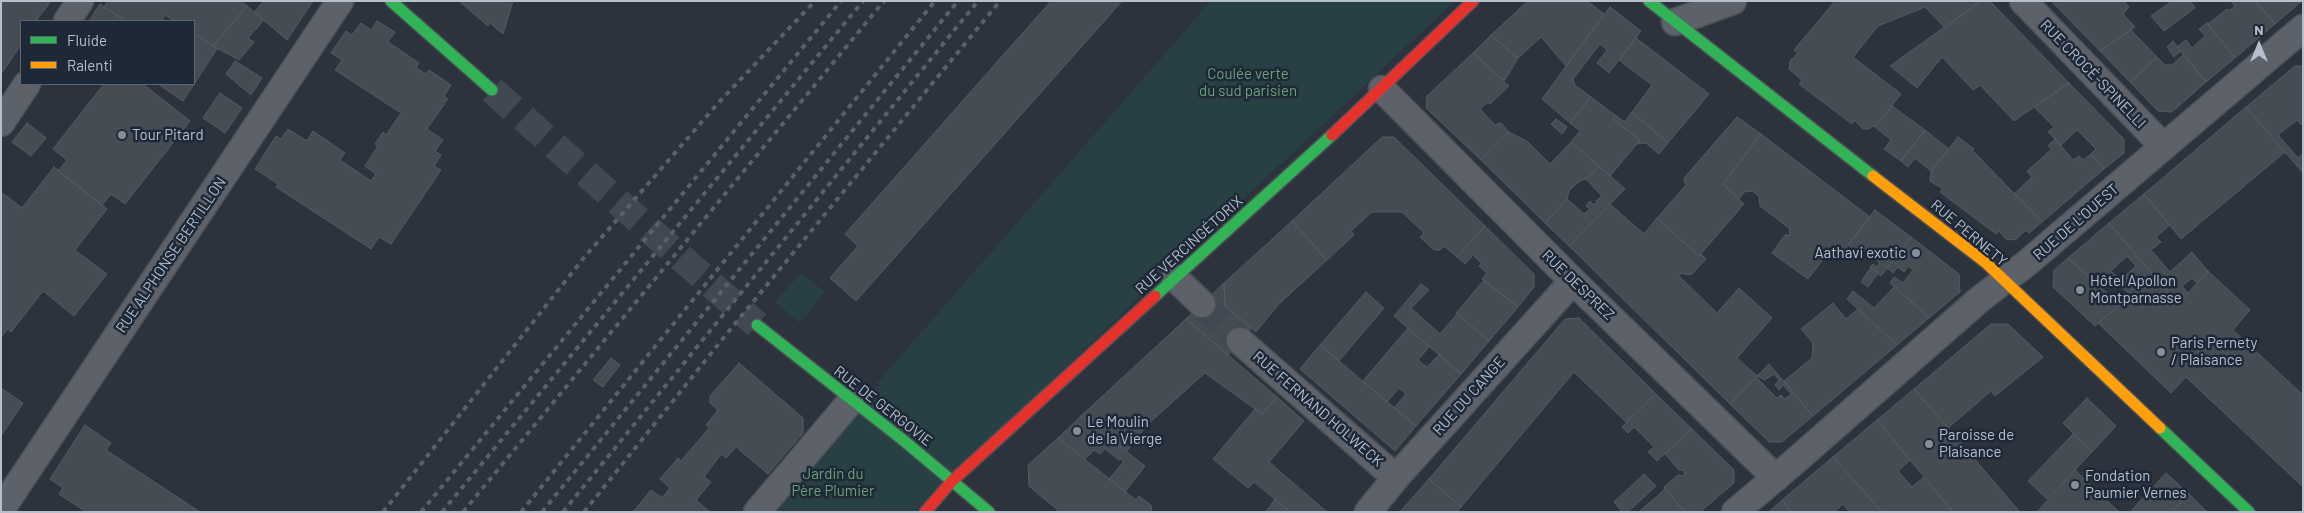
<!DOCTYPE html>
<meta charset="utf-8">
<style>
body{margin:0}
#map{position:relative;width:2304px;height:513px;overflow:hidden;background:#2c333c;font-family:Barlow,sans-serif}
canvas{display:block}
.frame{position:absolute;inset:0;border:2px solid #b7bfcd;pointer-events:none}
.legend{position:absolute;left:20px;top:20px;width:175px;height:65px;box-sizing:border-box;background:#1e2938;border:1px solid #5b6574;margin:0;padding:6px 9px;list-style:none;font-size:15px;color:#b7bfcd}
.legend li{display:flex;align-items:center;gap:10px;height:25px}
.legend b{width:25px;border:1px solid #5b6574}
.north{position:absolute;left:2234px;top:20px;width:50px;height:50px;-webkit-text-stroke:4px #1e2938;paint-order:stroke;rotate:0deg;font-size:14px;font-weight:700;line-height:20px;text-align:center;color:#b7bfcd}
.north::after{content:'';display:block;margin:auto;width:18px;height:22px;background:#b7bfcd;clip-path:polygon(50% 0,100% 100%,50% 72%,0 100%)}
</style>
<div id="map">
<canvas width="2304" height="513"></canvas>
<div class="frame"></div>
<ul class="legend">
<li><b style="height:6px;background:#30b455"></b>Fluide</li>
<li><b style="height:6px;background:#ff9f0a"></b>Ralenti</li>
</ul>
<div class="north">N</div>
</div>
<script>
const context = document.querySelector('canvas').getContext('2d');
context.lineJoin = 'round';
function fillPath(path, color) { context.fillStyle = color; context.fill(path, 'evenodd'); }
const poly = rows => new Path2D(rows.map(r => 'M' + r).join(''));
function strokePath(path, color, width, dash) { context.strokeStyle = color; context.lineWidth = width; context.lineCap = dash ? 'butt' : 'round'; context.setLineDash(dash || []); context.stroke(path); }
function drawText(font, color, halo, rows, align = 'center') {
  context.font = font + ' Barlow,sans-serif'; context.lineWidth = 5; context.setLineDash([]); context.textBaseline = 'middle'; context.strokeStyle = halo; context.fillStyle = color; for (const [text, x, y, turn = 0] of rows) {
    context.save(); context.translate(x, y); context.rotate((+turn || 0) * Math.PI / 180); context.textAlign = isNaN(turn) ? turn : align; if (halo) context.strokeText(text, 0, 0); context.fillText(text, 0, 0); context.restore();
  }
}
fillPath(poly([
 [1211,1,1455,1,1170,268,914,512,769,512,879,385,877,383],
 [801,273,825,292,800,323,775,302]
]), '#283f43');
const building = poly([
 [1,1,51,1,38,18,37,21,21,21,21,45,1,74,1,1],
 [108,1,241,1,247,6,213,46,194,33,194,21,175,21,165,15,162,21,126,21,104,7,108,1],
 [264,1,313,1,287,40,254,12,264,1],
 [459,1,513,1,503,34,490,23,488,26,459,1],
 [1051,1,1122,1,856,301,830,278,858,246,845,234,1051,1],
 [1528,1,1587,1,1604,14,1566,66,1541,37,1518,58,1491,35,1528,1],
 [1981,1,1945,28,1925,7,1878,26,1853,57,1901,94,1875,127,1873,126,1869,129,1863,129,1854,120,1852,124,1799,84,1802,80,1789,69,1790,61,1798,53,1794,50,1835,1,1981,1],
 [1981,1,1990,1,2069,83,2014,121,1980,85,1973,90,1942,57,1917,88,1890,66,1981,1],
 [2051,1,2124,1,2129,7,2123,14,2135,27,2100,51,2051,1],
 [2172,1,2190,1,2195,8,2164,31,2151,16,2172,1],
 [2231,1,2255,1,2275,24,2235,58,2208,24,2227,9,2230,10,2235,6,2231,1],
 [2255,1,2302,1,2275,24,2255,1],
 [100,4,104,7,126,21,89,21,100,4],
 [247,6,264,20,248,38,254,42,239,60,213,46,247,6],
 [1610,7,1641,31,1609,73,1597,63,1607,50,1600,44,1573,79,1575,85,1591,97,1570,123,1542,99,1610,7],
 [377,21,395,32,388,42,419,63,416,67,425,74,429,70,451,85,444,96,448,99,427,129,443,140,435,151,441,155,434,166,441,170,391,244,379,237,371,249,276,187,278,184,255,169,276,136,281,139,288,129,307,141,313,131,345,153,340,160,371,181,376,174,365,166,378,146,375,144,383,132,386,135,401,113,335,70,342,60,331,53,346,31,352,35,361,23,371,30,377,21],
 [2207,23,2235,58,2206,82,2177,47,2186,40,2192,48,2205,36,2199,29,2207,23],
 [2131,30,2157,57,2130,82,2100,51,2131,30],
 [194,33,217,49,183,101,158,84,194,84,194,33],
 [1491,35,1518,58,1505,80,1503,80,1473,53,1491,35],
 [1636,38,1709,94,1668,143,1632,112,1652,85,1619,60,1636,38],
 [2173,41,2181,51,2174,57,2167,47,2173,41],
 [1473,53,1509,86,1490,104,1488,102,1480,109,1495,125,1501,123,1509,132,1481,160,1426,108,1427,96,1473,53],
 [2184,54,2206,82,2172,112,2158,111,2130,82,2157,57,2165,65,2172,65,2184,54],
 [235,61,262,78,251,95,226,74,235,61],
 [2295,66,2303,66,2303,126,2297,120,2278,135,2298,158,2303,154,2303,173,2246,107,2295,66],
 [2069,83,2124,139,2124,153,2104,169,2091,154,2096,149,2077,130,2061,145,2048,132,2054,127,2034,107,2069,83],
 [104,84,143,84,190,121,125,204,111,194,102,205,58,171,67,160,53,149,104,84],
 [220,93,242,108,225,133,203,118,220,93],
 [1591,97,1615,115,1613,119,1640,140,1610,176,1571,142,1580,131,1570,123,1591,97],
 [1892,106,1925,130,1901,161,1884,149,1891,140,1875,127,1892,106],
 [2246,107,2285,152,2181,239,2144,194,2246,107],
 [1632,112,1668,143,1659,154,1646,143,1637,144,1640,140,1613,119,1615,115,1625,122,1632,112],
 [1737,117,1761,134,1723,184,1744,204,1699,256,1657,218,1686,185,1684,181,1685,177,1737,117],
 [1556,119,1567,127,1562,134,1551,124,1556,119],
 [27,123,46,138,31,156,12,142,27,123],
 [1925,130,1949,149,1931,171,1915,158,1908,167,1901,161,1925,130],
 [1509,132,1528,142,1550,164,1571,142,1599,166,1586,179,1580,181,1574,186,1569,191,1567,199,1545,223,1481,160,1509,132],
 [1761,134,1870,217,1843,252,1829,252,1808,279,1772,253,1785,235,1790,235,1789,228,1760,206,1759,196,1752,191,1744,192,1739,199,1723,184,1761,134],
 [1382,137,1394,137,1485,226,1457,257,1444,246,1440,250,1434,250,1420,237,1424,233,1402,212,1372,212,1351,231,1354,235,1327,260,1292,221,1382,137],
 [1958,137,1974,149,1972,150,2042,222,2029,233,2026,230,2015,240,2006,239,1999,231,1996,234,1940,192,1943,189,1930,181,1931,171,1958,137],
 [2055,139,2073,160,2079,156,2083,160,2091,154,2104,169,2042,222,2014,194,2032,177,2027,171,2052,149,2048,146,2055,139],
 [1599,166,1625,189,1569,246,1545,223,1567,199,1584,214,1590,209,1586,206,1590,201,1594,205,1597,202,1596,201,1602,196,1586,179,1599,166],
 [54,167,107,209,75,250,107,274,74,316,43,291,11,332,8,329,1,337,1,192,22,208,54,167],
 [2144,194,2170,225,2156,237,2161,242,2151,250,2170,272,2192,252,2208,271,2197,283,2192,278,2182,286,2188,293,2178,304,2109,223,2144,194],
 [1610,204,1644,234,1657,218,1699,256,1701,254,1706,259,1692,274,1688,275,1682,273,1679,276,1717,313,1739,288,1772,318,1737,358,1757,376,1730,404,1569,246,1610,204],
 [1875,210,1911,237,1881,276,1870,267,1873,264,1877,267,1880,263,1860,247,1856,251,1848,245,1875,210],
 [1292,221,1327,260,1279,304,1256,332,1225,306,1224,283,1292,221],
 [2109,223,2155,277,2132,295,2114,282,2110,285,2102,276,2095,283,2068,258,2109,223],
 [2127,256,2136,266,2122,279,2119,276,2117,277,2111,271,2127,256],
 [1485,226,1534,274,1534,287,1518,307,1482,279,1487,273,1479,266,1482,264,1473,255,1465,264,1457,257,1485,226],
 [1911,237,1959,274,1960,292,1929,318,1890,283,1894,277,1903,283,1913,270,1908,266,1904,272,1898,267,1893,273,1887,268,1911,237],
 [2068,258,2118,303,2128,292,2132,295,2095,326,2053,287,2054,270,2068,258],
 [1871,267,1878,273,1868,287,1861,282,1871,267],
 [2208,271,2250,310,2233,330,2303,395,2303,487,2186,377,2171,393,2098,323,2155,277,2178,304,2208,271],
 [1484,280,1518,307,1489,341,1456,313,1484,280],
 [1224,283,1225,306,1251,328,1228,355,1186,319,1224,283],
 [1421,284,1429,290,1411,308,1440,334,1457,314,1489,341,1461,374,1394,316,1421,284],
 [1895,286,1929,318,1897,345,1847,299,1853,291,1874,308,1895,286],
 [1366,292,1384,308,1339,361,1320,345,1366,292],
 [1833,303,1846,319,1858,309,1897,345,1813,416,1784,381,1812,358,1813,343,1801,329,1833,303],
 [1579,318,1656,394,1626,422,1574,372,1461,507,1429,479,1565,319,1579,318],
 [1186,319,1277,397,1262,414,1205,373,1147,425,1127,451,1081,416,1186,319],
 [1991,324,2008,324,2043,357,1995,396,1991,391,1948,428,1914,389,1991,324],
 [1408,328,1429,347,1418,360,1427,367,1439,355,1461,374,1416,426,1394,408,1406,394,1399,388,1387,402,1363,381,1408,328],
 [1320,345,1416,426,1395,451,1300,369,1320,345],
 [611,358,620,365,603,387,593,380,611,358],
 [739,363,803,418,803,433,768,474,736,447,726,458,721,454,704,477,711,482,696,500,710,512,633,512,651,490,662,498,670,488,660,479,678,458,681,461,709,428,706,425,718,410,710,403,710,396,739,363],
 [1769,364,1813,416,1782,442,1769,442,1730,404,1756,377,1777,398,1781,395,1785,399,1791,394,1783,385,1779,390,1775,385,1779,380,1774,374,1765,380,1757,376,1769,364],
 [1,388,23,403,1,436,1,388],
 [1914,389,1948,428,2020,512,1953,512,1877,420,1914,389],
 [1656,394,1692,429,1657,461,1648,452,1654,447,1634,427,1628,433,1622,427,1656,394],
 [1277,397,1304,421,1269,462,1327,512,1290,512,1254,482,1248,488,1213,459,1255,409,1262,414,1277,397],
 [2087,398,2116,426,2092,452,2063,423,2087,398],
 [1081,416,1145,466,1125,492,1109,479,1124,461,1121,459,1119,460,1105,449,1100,454,1094,450,1085,459,1058,438,1081,416],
 [1877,420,1910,460,1898,471,1912,487,1924,477,1953,512,1882,512,1833,457,1877,420],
 [85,425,111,443,106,450,200,512,86,512,59,494,63,488,50,479,85,425],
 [1692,429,1734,470,1734,483,1700,512,1685,512,1664,487,1678,475,1684,476,1684,470,1679,470,1665,454,1692,429],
 [2073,434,2092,452,2047,499,2028,481,2073,434],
 [1058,438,1136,500,1139,496,1151,505,1152,512,1060,512,1029,486,1028,465,1058,438],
 [1833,457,1882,512,1850,512,1843,504,1834,512,1792,512,1782,500,1833,457],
 [2075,470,2119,512,2037,512,2075,470],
 [2166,473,2189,494,2172,512,2130,512,2166,473],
 [1644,474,1656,486,1628,512,1622,512,1614,502,1644,474],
 [1429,479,1461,507,1457,512,1400,512,1429,479],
 [1665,489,1685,512,1639,512,1665,489],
 [2189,494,2207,512,2172,512,2189,494],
 [1275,499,1290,512,1266,512,1275,499],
 [1782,500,1792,512,1769,512,1782,500]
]);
fillPath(building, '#464c54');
strokePath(building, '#545a63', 1);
strokePath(poly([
 [1202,304,1240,341]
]), '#414852', 26, [26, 13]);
strokePath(poly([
 [492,90,757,325]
]), '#414852', 28, [28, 14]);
const street = poly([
 [2023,1,2163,146],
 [67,21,80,1],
 [1675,22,1733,1],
 [1382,89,1573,281,1776,478],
 [1,123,27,84],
 [1175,278,1202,304],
 [1240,341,1396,478],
 [1,510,340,1],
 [757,512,851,401],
 [1368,512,1399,474,1573,281],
 [1735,512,1793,463,1980,299,2027,263,2303,28]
]);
const fast = poly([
 [391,1,492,90],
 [1649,1,1873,176],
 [1155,296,1332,135],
 [757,325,903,440,989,512],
 [2160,428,2249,512]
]);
const slow = poly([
 [1873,176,1986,263,2160,428]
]);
const jam = poly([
 [1332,135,1473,1],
 [925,512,952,481,1155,296]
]);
strokePath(street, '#4b4f56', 29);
strokePath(fast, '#4b4f56', 14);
strokePath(slow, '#4b4f56', 14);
strokePath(jam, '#4b4f56', 14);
strokePath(street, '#5d626a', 26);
strokePath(fast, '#30b455', 11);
strokePath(slow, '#ff9f0a', 11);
strokePath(jam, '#e5322d', 11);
strokePath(poly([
 [383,512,582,260,720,101,815,1],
 [421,512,841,1],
 [442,512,863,1],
 [463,512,884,1],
 [521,512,935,1],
 [542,512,958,1],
 [563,512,978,1],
 [584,512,725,336,1000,1]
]), '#5b6068', 4, [5, 5]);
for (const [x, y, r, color] of [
 [122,135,5,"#868e9a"],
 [1916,253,5,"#868e9a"],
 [2080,290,5,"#868e9a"],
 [2161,352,5,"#868e9a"],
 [1077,431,5,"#868e9a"],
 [1929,444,5,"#868e9a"],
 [2075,485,5,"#868e9a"]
]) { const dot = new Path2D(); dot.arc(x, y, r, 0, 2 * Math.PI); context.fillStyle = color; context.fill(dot); strokePath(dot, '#1e2938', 2); }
drawText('15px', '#6d9f79', '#1e2938', [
 ["Coulée verte",1248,74],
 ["du sud parisien",1248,91],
 ["Jardin du",833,474],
 ["Père Plumier",833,491]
]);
drawText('15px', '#b7bfcd', '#1e2938', [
 ["RUE CROCÉ-SPINELLI",2093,74,46],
 ["RUE DE L'OUEST",2076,222,-41],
 ["RUE PERNETY",1969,233,40],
 ["RUE VERCINGÉTORIX",1189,245,-42],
 ["RUE ALPHONSE BERTILLON",171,255,-56],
 ["RUE DESPREZ",1578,285,44],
 ["RUE DU CANGE",1469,396,-48],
 ["RUE DE GERGOVIE",883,406,38],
 ["RUE FERNAND HOLWECK",1318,409,41]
]);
drawText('15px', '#b7bfcd', '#1e2938', [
 ["Tour Pitard",132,135],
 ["Aathavi exotic",1906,253,"right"],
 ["Hôtel Apollon",2090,281],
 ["Montparnasse",2090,298],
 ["Paris Pernety",2171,343],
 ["/ Plaisance",2171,360],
 ["Le Moulin",1087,422],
 ["de la Vierge",1087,439],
 ["Paroisse de",1939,435],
 ["Plaisance",1939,452],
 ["Fondation",2085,476],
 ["Paumier Vernes",2085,493]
], 'left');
</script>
